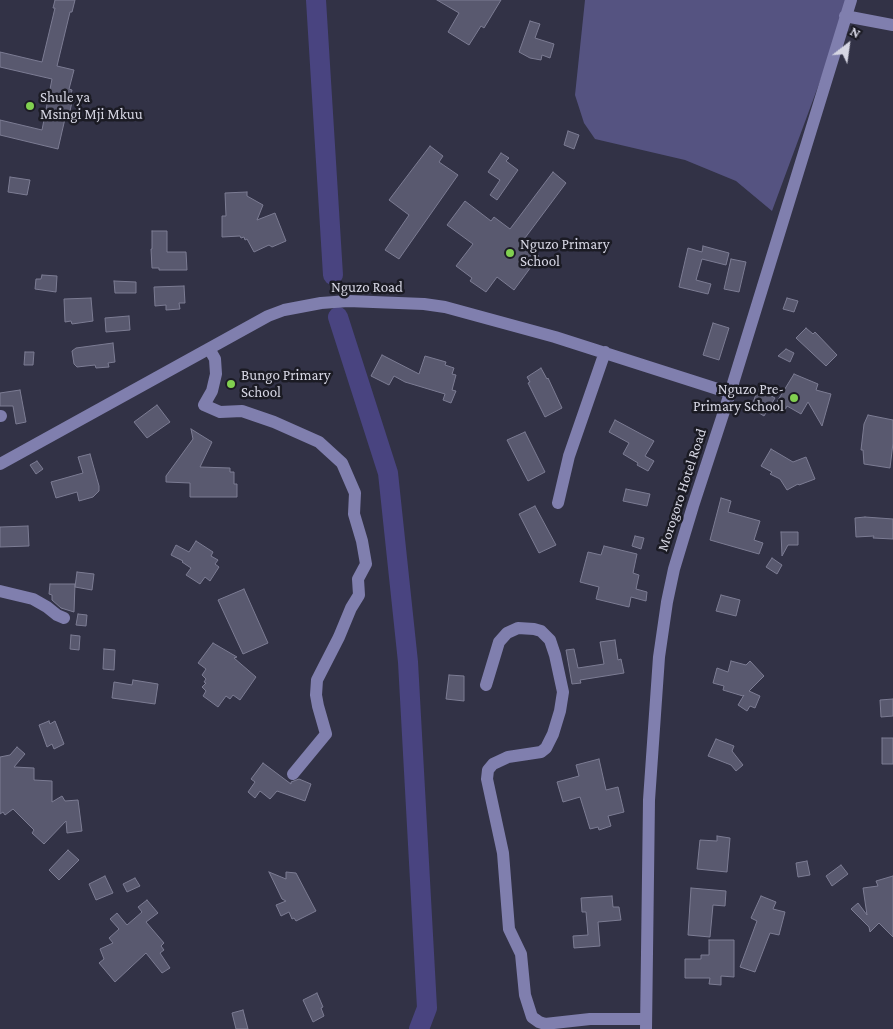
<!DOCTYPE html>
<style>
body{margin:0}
#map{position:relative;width:893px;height:1029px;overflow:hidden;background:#323246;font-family:"Crimson Pro",serif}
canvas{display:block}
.north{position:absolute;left:823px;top:20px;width:50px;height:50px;-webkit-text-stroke:4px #1b1b24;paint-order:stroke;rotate:30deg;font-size:14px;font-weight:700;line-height:20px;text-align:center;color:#d6d6e3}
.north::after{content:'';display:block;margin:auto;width:18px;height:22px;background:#d6d6e3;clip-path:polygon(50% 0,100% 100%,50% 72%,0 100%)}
</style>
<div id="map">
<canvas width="893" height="1029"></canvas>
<div class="north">N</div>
</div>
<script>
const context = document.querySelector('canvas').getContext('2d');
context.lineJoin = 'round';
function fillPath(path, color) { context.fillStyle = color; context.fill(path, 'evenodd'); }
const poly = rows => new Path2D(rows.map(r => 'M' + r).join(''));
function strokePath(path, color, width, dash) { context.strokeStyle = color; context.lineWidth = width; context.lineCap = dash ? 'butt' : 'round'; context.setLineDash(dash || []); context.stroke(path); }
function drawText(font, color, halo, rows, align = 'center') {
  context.font = font + ' "Crimson Pro",serif'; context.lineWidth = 5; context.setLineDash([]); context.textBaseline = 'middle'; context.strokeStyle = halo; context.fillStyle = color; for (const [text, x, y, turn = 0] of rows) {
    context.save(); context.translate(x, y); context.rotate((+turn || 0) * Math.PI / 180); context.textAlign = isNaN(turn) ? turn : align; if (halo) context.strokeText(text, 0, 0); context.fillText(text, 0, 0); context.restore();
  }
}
fillPath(poly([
 [585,0,850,0,772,211,736,181,685,160,595,139,584,123,575,95]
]), '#555381');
strokePath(poly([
 [316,0,333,275],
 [338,317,388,473,408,662,427,1008,419,1029]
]), '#494480', 20);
const building = poly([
 [55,0,75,0,72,12,70,12,57,66,74,70,69,89,72,90,69,102,72,102,70,111,67,110,58,149,0,135,0,120,42,130,52,79,0,67,0,52,42,62,55,8,53,8,55,0],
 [437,0,501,0,484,28,481,26,469,45,448,32,459,13,437,0],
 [530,21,540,24,535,38,554,44,550,58,542,55,541,60,530,58,519,52,530,21],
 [568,131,579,135,574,149,564,145,568,131],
 [430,146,443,156,439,162,458,175,399,259,385,250,409,215,389,200,430,146],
 [501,153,509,158,506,161,518,170,497,200,490,195,500,180,488,172,501,153],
 [553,172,566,183,522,242,539,256,514,290,497,277,486,292,470,281,472,278,456,266,473,244,447,225,465,201,491,221,494,217,510,229,553,172],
 [10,177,30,180,27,195,8,192,10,177],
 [247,192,247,196,263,205,257,220,275,213,286,241,272,247,269,245,254,252,247,239,245,240,244,237,241,238,240,236,222,237,222,216,226,216,225,193,247,192],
 [152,231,167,231,167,252,186,252,187,270,159,270,159,268,152,268,151,249,152,249,152,231],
 [703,246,729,253,726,265,702,259,696,280,711,284,708,294,679,287,688,248,702,252,703,246],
 [731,259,746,262,739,292,724,289,731,259],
 [42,275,57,276,56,292,35,289,36,279,41,279,42,275],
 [114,281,136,282,136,293,115,293,114,281],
 [184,286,185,303,179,303,180,309,166,310,166,305,155,306,154,287,184,286],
 [91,298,93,321,72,324,71,321,65,322,64,299,91,298],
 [787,298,798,301,794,312,783,309,787,298],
 [129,316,130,330,106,332,105,318,129,316],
 [713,323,729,328,719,360,703,355,713,323],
 [806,328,813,334,815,332,837,355,826,366,796,338,806,328],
 [113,343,115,362,108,363,109,367,96,368,95,365,77,367,74,364,72,351,76,348,113,343],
 [786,349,794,353,790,362,778,356,786,349],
 [25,352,34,352,33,365,24,365,25,352],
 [382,355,419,374,425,356,446,362,445,365,454,368,452,374,456,375,452,390,456,391,451,403,443,400,445,394,405,382,394,376,389,385,371,376,382,355],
 [541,368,547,379,548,378,562,408,545,417,528,383,530,382,527,377,541,368],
 [794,374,818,384,816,390,831,394,822,426,808,402,801,414,787,406,785,410,775,405,794,374],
 [758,389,775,398,764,416,751,408,758,389],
 [20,390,26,422,16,424,13,406,0,406,0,393,20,390],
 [157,405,170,422,147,438,134,422,157,405],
 [868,415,893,420,893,443,890,468,864,464,863,450,861,450,864,424,868,415],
 [615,420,654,441,645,456,654,461,648,471,637,465,638,463,623,454,629,443,609,432,615,420],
 [191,429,212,442,200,467,230,468,230,472,234,472,234,484,237,484,237,497,190,497,190,483,166,482,166,476,193,439,191,429],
 [525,432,545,472,528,481,507,440,525,432],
 [771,449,793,462,806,457,815,479,799,485,798,484,787,490,780,479,770,474,772,472,761,466,771,449],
 [90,454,99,486,99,491,93,497,79,501,77,492,56,498,51,482,83,473,78,457,90,454],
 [37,461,43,469,36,474,30,465,37,461],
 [626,489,650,494,647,506,623,501,626,489],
 [721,498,731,501,728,512,760,521,754,540,763,543,759,554,710,540,721,498],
 [535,506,556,545,539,553,519,514,535,506],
 [865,517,893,519,893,539,873,538,874,536,856,537,855,518,865,517],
 [28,526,29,546,0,547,0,527,28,526],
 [781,532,798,532,798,545,788,545,782,556,781,532],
 [635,536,644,538,641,549,632,546,635,536],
 [196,541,213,552,211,556,218,560,215,564,219,567,210,581,205,577,200,584,186,575,191,568,182,562,183,561,171,555,176,545,189,552,196,541],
 [604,546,637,554,633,573,639,575,636,589,647,592,646,601,631,597,629,607,596,599,599,587,580,582,588,552,601,555,604,546],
 [772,558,782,565,777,574,766,567,772,558],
 [77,572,94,574,92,590,75,587,77,572],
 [50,584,75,584,74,612,61,608,52,600,52,595,49,594,50,584],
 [244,589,268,643,243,654,218,600,244,589],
 [721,595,740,600,736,616,716,611,721,595],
 [78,614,87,615,86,626,76,625,78,614],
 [71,635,80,636,79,650,70,649,71,635],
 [615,640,618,660,621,659,624,673,580,680,581,683,572,684,566,650,574,649,578,668,604,664,600,642,615,640],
 [213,643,237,657,234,658,256,677,240,700,233,695,230,699,226,696,218,707,203,696,206,691,202,687,206,683,204,682,206,679,202,675,206,669,198,663,213,643],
 [104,649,115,650,114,670,103,669,104,649],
 [731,661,746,665,750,661,764,676,749,691,760,696,755,708,750,706,747,711,738,705,744,695,743,696,723,690,724,686,713,683,717,668,728,672,731,661],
 [449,675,464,676,464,701,446,699,449,675],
 [133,680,158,684,155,704,112,698,114,682,132,685,133,680],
 [893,699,893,716,881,717,880,700,893,699],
 [49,721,50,724,55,721,64,744,54,749,52,744,47,747,39,725,49,721],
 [882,738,893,738,893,764,882,764,882,738],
 [716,739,734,746,732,751,743,765,736,771,731,765,708,756,716,739],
 [17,747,25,754,14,767,34,768,34,780,52,781,52,802,62,796,65,801,78,800,82,831,67,833,66,821,44,844,32,833,34,830,13,809,5,815,3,812,0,814,0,757,10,755,17,747],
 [599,759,606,790,618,787,624,812,608,816,611,826,599,830,598,827,590,829,580,797,563,802,557,782,579,776,576,765,599,759],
 [263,763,291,784,291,782,299,779,311,784,305,801,277,791,270,799,260,791,255,798,248,792,255,782,251,779,263,763],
 [717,836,730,838,727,872,697,869,700,840,717,841,717,836],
 [68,850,79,860,59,880,49,870,68,850],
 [807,861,810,875,798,877,796,863,807,861],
 [841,865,848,874,832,886,826,876,841,865],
 [269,872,286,879,286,872,296,873,316,911,296,921,294,918,292,919,289,912,281,916,276,905,286,901,282,899,269,872],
 [105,876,113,893,96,900,89,884,105,876],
 [893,876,893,937,879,923,870,932,869,927,851,909,858,903,867,915,863,888,878,886,876,881,893,876],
 [135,878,140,886,127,892,123,884,135,878],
 [691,888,726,891,725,906,713,905,710,937,688,935,691,888],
 [612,896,613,907,619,907,621,920,598,922,600,946,574,948,573,936,588,935,586,912,582,912,581,898,612,896],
 [761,896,776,902,773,909,785,912,779,935,770,933,755,972,740,967,757,921,751,918,761,896],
 [147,900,158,913,146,922,164,943,161,946,164,950,160,953,170,968,162,973,146,953,115,982,99,963,104,959,100,949,113,943,109,938,119,929,110,919,117,913,127,925,142,912,138,907,147,900],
 [709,940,734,940,734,977,721,976,721,985,709,984,710,978,685,978,685,959,701,959,701,955,709,955,709,940],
 [317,993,323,1007,321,1008,324,1016,313,1022,303,1000,317,993],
 [243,1010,248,1029,236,1029,232,1013,243,1010]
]);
fillPath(building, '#59596f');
strokePath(building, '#7c7c93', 1);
strokePath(poly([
 [845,16,893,25],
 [210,348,211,352,215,359,216,374,212,391,204,405,220,412,242,411,274,422,319,442,342,463,355,493,354,514,362,541,366,564,358,579,359,595,351,608,339,637,317,680,316,695,318,706,326,734,293,774],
 [0,416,1,416],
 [0,464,268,316,284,310,321,303,348,301,424,304,445,307,555,337,730,393],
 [558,503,569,456,605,352],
 [0,591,33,599,47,607,57,615,64,618],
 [486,685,499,642,507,633,518,628,534,629,541,631,550,640,555,655,563,692,560,711,553,734,546,748,541,752,508,757,493,764,488,770,487,779,503,853,509,929,521,954,525,995,532,1017,539,1022,545,1024,590,1019,645,1019],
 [646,1029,649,800,659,657,667,602,674,569,693,506,730,393,851,0]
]), '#807fae', 12);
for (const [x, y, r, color] of [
 [30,106,5,"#81d050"],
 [510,253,5,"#81d050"],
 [231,384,5,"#81d050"],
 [794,398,5,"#81d050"]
]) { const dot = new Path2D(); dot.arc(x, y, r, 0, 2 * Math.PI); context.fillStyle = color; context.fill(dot); strokePath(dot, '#1b1b24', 2); }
drawText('15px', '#d6d6e3', '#1b1b24', [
 ["Shule ya",40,97],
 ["Msingi Mji Mkuu",40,114],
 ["Nguzo Primary",520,244],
 ["School",520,261],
 ["Bungo Primary",241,375],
 ["School",241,392],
 ["Nguzo Pre-",784,389,"right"],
 ["Primary School",784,406,"right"]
], 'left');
drawText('15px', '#d6d6e3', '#1b1b24', [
 ["Nguzo Road",367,287],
 ["Morogoro Hotel Road",682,490,-72]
]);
</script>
